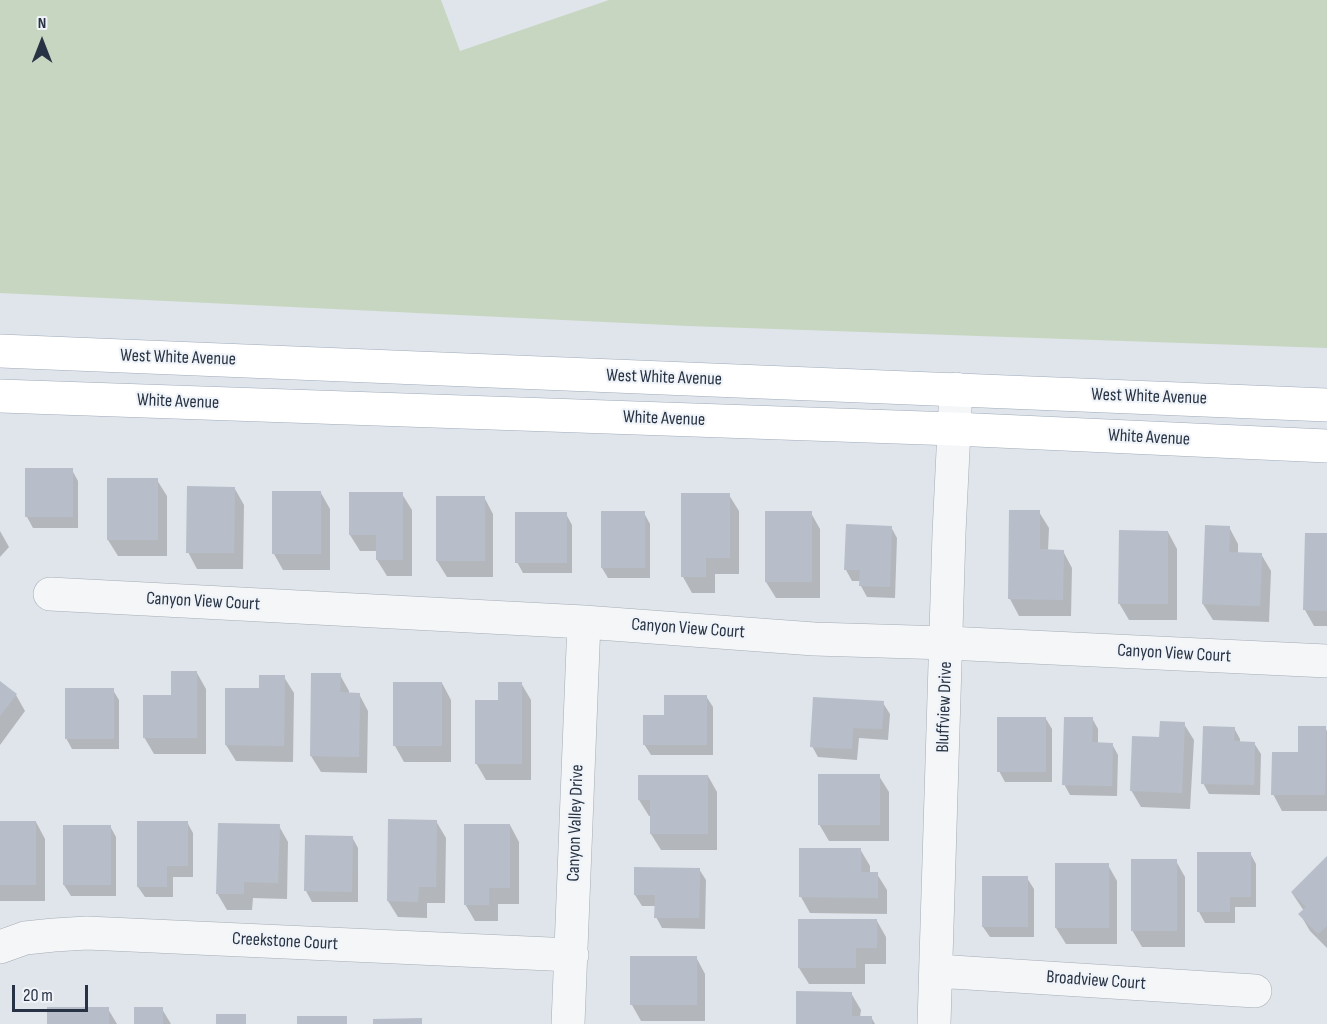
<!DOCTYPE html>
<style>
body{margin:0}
#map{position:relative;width:1327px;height:1024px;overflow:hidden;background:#e0e5eb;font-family:"Sofia Sans Condensed",sans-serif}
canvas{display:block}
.north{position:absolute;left:12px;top:12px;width:60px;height:60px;-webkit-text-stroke:4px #f0f4f8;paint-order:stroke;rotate:0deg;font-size:16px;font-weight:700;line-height:24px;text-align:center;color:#273344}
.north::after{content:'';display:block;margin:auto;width:21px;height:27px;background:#273344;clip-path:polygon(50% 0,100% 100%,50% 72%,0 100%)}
.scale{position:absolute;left:12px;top:985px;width:76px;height:27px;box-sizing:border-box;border:3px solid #273344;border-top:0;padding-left:8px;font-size:18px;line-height:21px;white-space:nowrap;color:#273344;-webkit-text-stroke:4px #f0f4f8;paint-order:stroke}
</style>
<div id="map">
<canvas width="1327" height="1024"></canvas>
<div class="north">N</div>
<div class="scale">20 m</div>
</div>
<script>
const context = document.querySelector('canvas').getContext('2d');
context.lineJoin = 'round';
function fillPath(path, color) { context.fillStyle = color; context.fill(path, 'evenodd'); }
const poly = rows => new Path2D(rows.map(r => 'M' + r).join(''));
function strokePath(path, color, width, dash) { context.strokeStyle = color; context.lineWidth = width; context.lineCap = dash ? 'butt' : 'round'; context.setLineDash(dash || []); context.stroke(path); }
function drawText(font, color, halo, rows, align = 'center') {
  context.font = font + ' "Sofia Sans Condensed",sans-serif'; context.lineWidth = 4.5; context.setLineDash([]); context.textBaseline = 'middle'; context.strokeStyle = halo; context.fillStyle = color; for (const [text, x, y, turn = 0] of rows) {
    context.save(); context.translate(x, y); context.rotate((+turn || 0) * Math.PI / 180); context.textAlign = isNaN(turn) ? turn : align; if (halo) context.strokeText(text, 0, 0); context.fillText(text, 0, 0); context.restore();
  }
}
fillPath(poly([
 [0,0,441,0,460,51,609,0,1327,0,1327,348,688,326,0,293]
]), '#c7d6c0');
fillPath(poly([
 [72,470,78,481,78,528,33,528,27,517],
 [157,480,167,496,167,556,118,556,108,540],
 [235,489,244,505,243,569,197,569,188,552],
 [321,493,330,509,330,570,283,570,274,554],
 [402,494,412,510,412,576,387,576,377,560,377,551,360,551,350,535],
 [729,495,739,511,739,574,715,574,715,593,692,593,683,577],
 [484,497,493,514,493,577,447,577,437,561],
 [1011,511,1039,512,1049,528,1048,551,1063,551,1072,568,1071,616,1019,616,1010,599],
 [644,513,650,524,650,578,608,578,602,568],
 [811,513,820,529,820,598,776,598,766,582],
 [566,514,572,525,572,573,523,573,517,562],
 [891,527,897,538,895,598,867,597,861,586,861,581,852,581,846,570],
 [1229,527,1238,544,1238,553,1261,554,1271,571,1269,622,1213,620,1203,604],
 [0,531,9,547,0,557],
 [1168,532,1177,549,1177,620,1129,620,1119,603],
 [1327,535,1327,626,1314,626,1305,610],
 [197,673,206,689,206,754,154,754,144,737,173,696],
 [340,675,349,691,349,694,359,694,368,711,367,773,321,772,311,756],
 [284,677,294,693,293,762,236,761,226,745,261,690],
 [0,683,16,695,25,711,0,745],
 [442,683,451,700,451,762,404,762,395,746],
 [521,683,531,700,531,780,486,780,476,763,500,701],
 [113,690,119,700,119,749,72,749,66,738],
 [706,696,713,707,713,755,651,755,644,744],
 [883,703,890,714,888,740,859,738,857,760,818,757,812,746],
 [1092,718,1098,729,1098,744,1112,744,1118,755,1117,796,1070,795,1064,784],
 [1046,719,1052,729,1052,782,1005,782,999,771],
 [1184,724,1194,740,1190,809,1141,807,1131,790,1160,739],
 [1234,728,1240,739,1240,743,1254,743,1261,754,1260,795,1209,794,1203,783],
 [1325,728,1327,731,1327,811,1282,811,1273,794],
 [708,776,717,792,717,850,661,850,651,834,651,816,649,816,639,800],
 [879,776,889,792,889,841,829,841,819,824],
 [436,821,446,838,445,903,427,903,427,918,398,917,388,901],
 [0,822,36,822,45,839,45,901,0,901],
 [187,822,193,833,193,877,173,877,173,897,145,897,138,887],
 [510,825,519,842,519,904,498,904,498,921,475,921,465,904],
 [110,826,116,837,116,896,71,896,64,885],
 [279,826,288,842,287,899,253,898,252,910,227,910,217,893],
 [352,837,358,848,358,902,312,902,306,891],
 [860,849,870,866,870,874,877,874,887,890,887,914,810,913,801,897],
 [1250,853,1256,864,1256,907,1235,907,1235,923,1205,923,1199,912],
 [1327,858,1327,948,1310,931,1300,914,1304,911,1292,893],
 [1176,861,1185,877,1185,947,1142,947,1132,930],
 [1108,865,1117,881,1117,944,1066,944,1056,928],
 [699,869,706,880,705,929,662,928,656,917,656,906,642,906,635,895],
 [1027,878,1034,889,1034,937,990,937,983,927],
 [877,921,886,937,886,964,865,964,865,984,809,984,799,968],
 [696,957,705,974,705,1021,641,1021,632,1005],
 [851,993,861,1010,860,1017,871,1017,875,1024,797,1024],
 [108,1009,117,1024,49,1024],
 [162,1009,171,1024,135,1024]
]), '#0003');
fillPath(poly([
 [25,468,73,468,73,517,25,517],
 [107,478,158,478,158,540,107,540],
 [187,486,235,487,234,553,186,553],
 [272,491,321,491,321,554,272,554],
 [349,492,403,492,403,560,376,560,376,535,349,535],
 [681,493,730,493,730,558,706,558,706,577,681,577],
 [436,496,485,496,485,561,436,561],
 [1009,510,1040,510,1040,549,1064,550,1063,600,1008,599],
 [601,511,645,511,645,568,601,568],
 [765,511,812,511,812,582,765,582],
 [515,512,567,512,567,563,515,563],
 [846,524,892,526,890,587,859,586,860,570,844,570],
 [1205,525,1230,526,1229,552,1262,553,1260,606,1202,604],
 [1119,530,1168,531,1168,604,1118,604],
 [1305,533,1327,533,1327,611,1303,610],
 [171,671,197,671,197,738,143,738,143,695,171,695],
 [311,673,341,673,340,692,360,693,359,757,310,756],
 [259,675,285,675,284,746,225,745,225,688,259,688],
 [0,681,17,694,0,716],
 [393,682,442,682,442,746,393,746],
 [498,682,522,682,522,764,475,764,475,700,498,700],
 [65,688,114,688,114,739,65,739],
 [664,695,707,695,707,745,643,745,643,715,664,715],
 [813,697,884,701,882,729,853,728,852,749,810,747],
 [997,717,1046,717,1046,772,997,772],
 [1064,717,1093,717,1092,742,1113,743,1112,786,1062,785],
 [1160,721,1185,722,1182,793,1130,791,1132,736,1159,737],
 [1203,726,1235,727,1234,741,1255,742,1254,785,1201,784],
 [1298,726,1326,726,1325,795,1271,795,1272,752,1298,752],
 [818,774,880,774,880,825,818,825],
 [638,775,708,775,708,834,650,834,650,800,638,800],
 [388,819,437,820,436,887,419,887,418,902,387,901],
 [0,821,36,821,36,885,0,885],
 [137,821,188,821,188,866,167,866,167,887,137,887],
 [218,823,280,824,278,883,244,882,244,894,216,894],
 [464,824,510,824,510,888,489,888,489,905,464,905],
 [63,825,111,825,111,885,63,885],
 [305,835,353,836,352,892,304,891],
 [799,848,861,848,861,872,878,872,878,898,799,897],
 [1197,852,1251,852,1251,897,1230,897,1230,912,1197,912],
 [1327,856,1327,926,1318,934,1298,914,1306,907,1291,892],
 [1131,859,1177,859,1177,931,1131,931],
 [1055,863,1109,863,1109,928,1055,928],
 [634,867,700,868,699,918,654,918,655,895,634,895],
 [982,876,1028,876,1028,927,982,927],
 [798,919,877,919,877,948,856,948,856,968,798,968],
 [630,956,697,956,697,1005,630,1005],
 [796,991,852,992,852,1016,872,1016,872,1024,796,1024],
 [47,1007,109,1007,109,1024,47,1024],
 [134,1007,163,1007,163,1024,134,1024],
 [216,1014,246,1014,246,1024,216,1024],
 [297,1016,347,1016,347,1024,297,1024],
 [422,1018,422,1024,373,1024,373,1019]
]), '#b7bec9');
const minor = poly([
 [50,594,584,622,814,639,947,643,1327,661],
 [0,947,25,938,54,935,87,933,572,955],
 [936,971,1255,991],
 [568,1024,584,622],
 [934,1024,949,533,956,389]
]);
const major = poly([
 [0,351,1327,405],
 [0,396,954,429,1327,446]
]);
strokePath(minor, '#a5acb6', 34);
strokePath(major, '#9eaab8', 34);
strokePath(minor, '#f4f6f8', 33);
strokePath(major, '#fff', 33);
drawText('18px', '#273344', '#f0f4f8', [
 ["West White Avenue",178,358,2],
 ["West White Avenue",664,378,2],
 ["West White Avenue",1149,397,2],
 ["White Avenue",178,402,2],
 ["White Avenue",664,419,2],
 ["White Avenue",1149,438,3],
 ["Canyon View Court",203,602,3],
 ["Canyon View Court",688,629,4],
 ["Canyon View Court",1174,654,3],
 ["Bluffview Drive",945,707,-88],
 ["Canyon Valley Drive",576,823,-88],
 ["Creekstone Court",285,942,3],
 ["Broadview Court",1096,981,4]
]);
</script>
